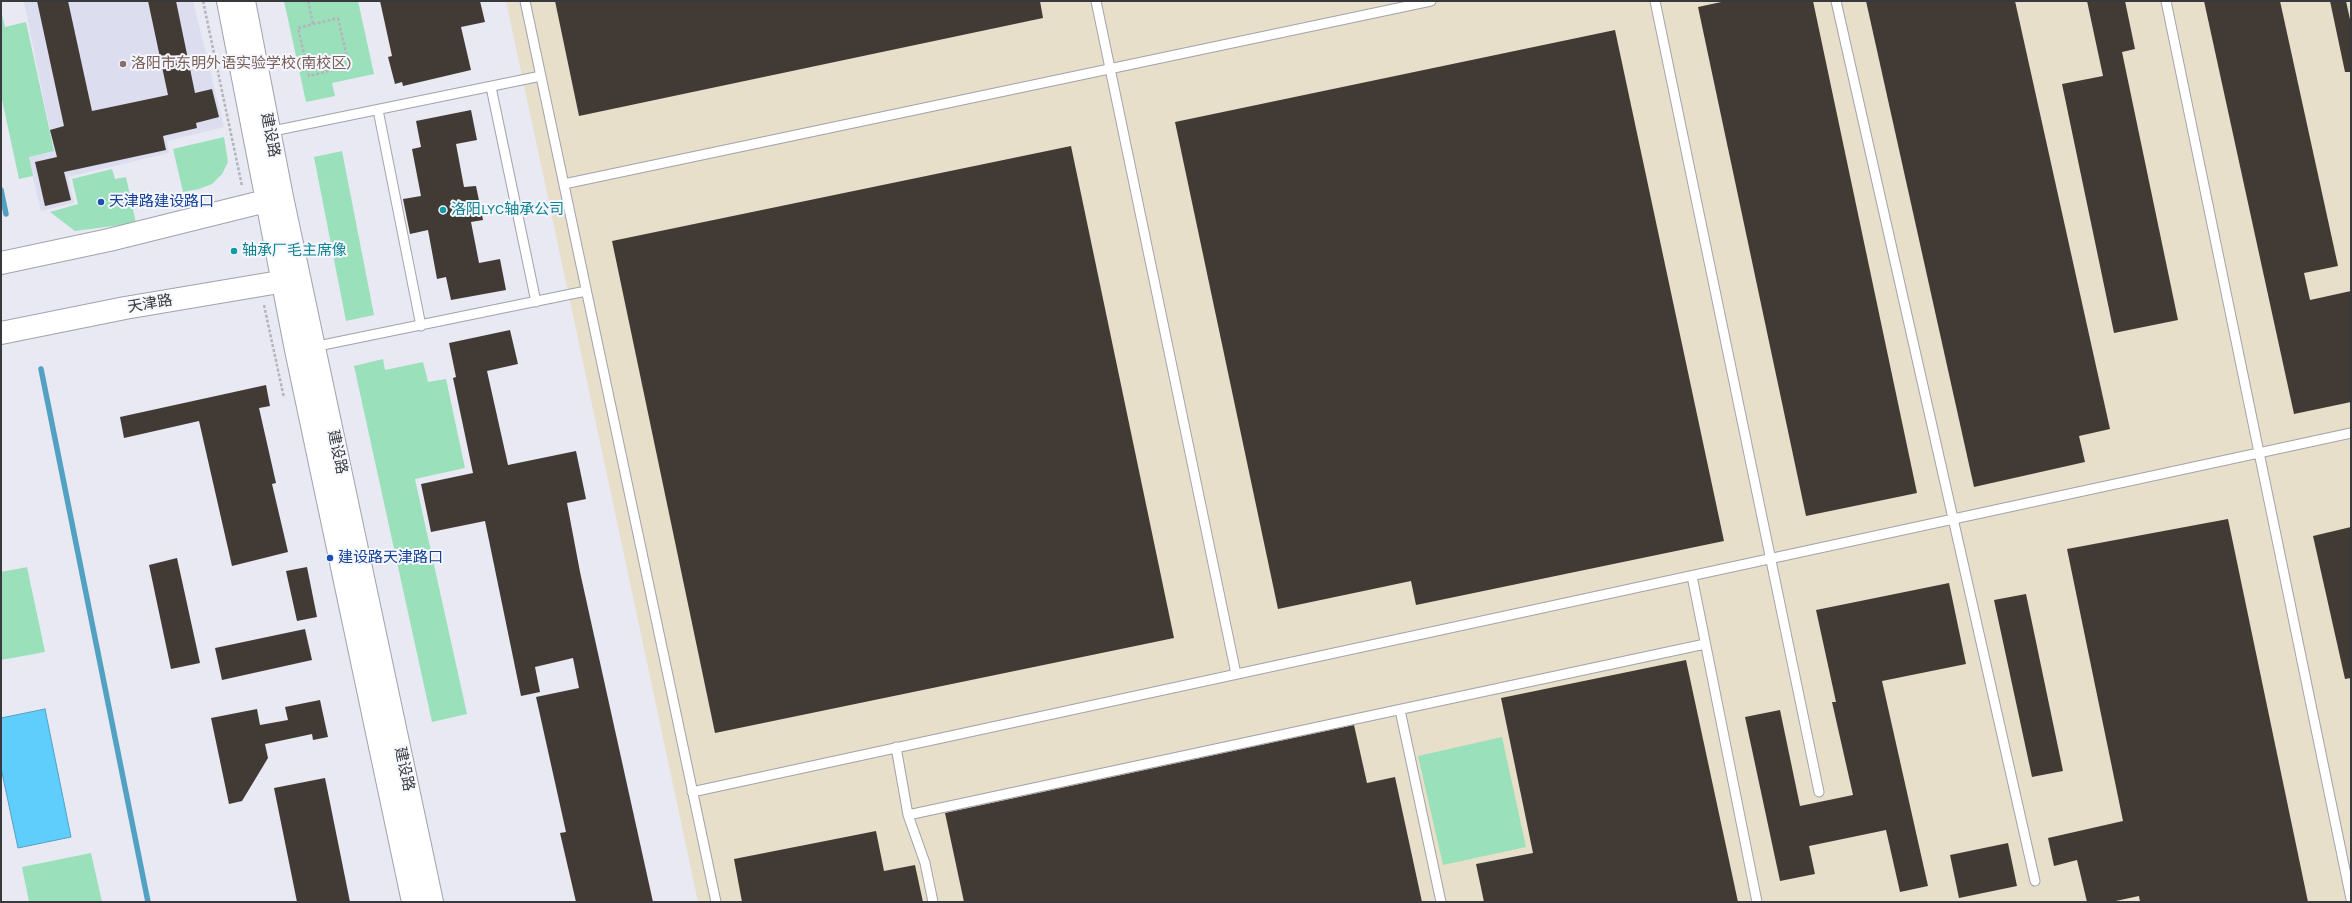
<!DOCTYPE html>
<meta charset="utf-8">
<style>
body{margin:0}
#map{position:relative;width:2352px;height:903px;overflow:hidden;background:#e8e9f3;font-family:Karla,sans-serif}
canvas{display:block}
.frame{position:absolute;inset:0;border:2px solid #38393c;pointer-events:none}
</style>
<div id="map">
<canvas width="2352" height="903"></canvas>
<div class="frame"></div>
</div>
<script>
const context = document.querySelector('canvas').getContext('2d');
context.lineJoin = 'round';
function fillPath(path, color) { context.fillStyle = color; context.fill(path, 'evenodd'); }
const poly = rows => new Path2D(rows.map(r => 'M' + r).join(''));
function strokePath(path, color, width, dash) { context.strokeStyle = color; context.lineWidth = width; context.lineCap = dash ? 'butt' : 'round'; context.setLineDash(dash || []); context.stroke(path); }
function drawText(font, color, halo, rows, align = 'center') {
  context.font = font + ' Karla,"Noto Sans SC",sans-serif'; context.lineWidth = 4; context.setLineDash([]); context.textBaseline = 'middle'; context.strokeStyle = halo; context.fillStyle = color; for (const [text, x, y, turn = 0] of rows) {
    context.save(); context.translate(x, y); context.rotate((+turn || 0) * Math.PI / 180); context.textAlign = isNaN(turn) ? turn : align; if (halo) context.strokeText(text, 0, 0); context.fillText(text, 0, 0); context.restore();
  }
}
fillPath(poly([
 [193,1,224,127,167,141,169,153,68,177,74,203,41,211,28,157,54,150,24,2]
]), '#dcdeef');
fillPath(poly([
 [506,1,2351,1,2351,902,698,902]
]), '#e8dfca');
fillPath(poly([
 [284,1,358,1,374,74,332,83,335,96,306,102],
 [1,10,5,27,26,22,54,151,29,157,33,176,19,179,1,95],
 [224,137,228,162,222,174,212,184,199,189,183,192,173,149],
 [342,151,374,315,346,321,314,157],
 [112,169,115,179,126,177,136,223,75,231,50,212,78,204,72,179],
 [383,359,385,370,423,362,428,382,446,379,465,468,415,479,467,714,432,722,354,366],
 [27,567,45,652,1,660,1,572],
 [1502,737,1526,847,1443,865,1418,756],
 [91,853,102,902,29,902,22,867]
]), '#9ae1bb');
const water = poly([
 [45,709,71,837,18,848,1,768,1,718,45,709]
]);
fillPath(water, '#5fcefc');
strokePath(water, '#53a1c2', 1);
strokePath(poly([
 [1,190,6,214],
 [41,369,148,902]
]), '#53a1c2', 5.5);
fillPath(poly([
 [37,1,68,1,92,111,168,95,148,1,176,1,195,93,212,89,219,117,196,123,197,128,163,136,166,150,64,172,71,200,45,206,35,162,57,157,50,130,64,126],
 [380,1,480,1,485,22,461,27,471,70,403,86,402,82,395,84,388,57,392,56],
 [555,1,1040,1,1043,18,579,116],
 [1726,1,1813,1,1917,493,1806,516,1698,7],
 [1866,1,2015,1,2110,429,2079,436,2085,462,1974,487],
 [2087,1,2125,1,2135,49,2122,52,2178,320,2114,333,2062,84,2103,76],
 [2204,1,2280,1,2338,266,2304,273,2310,300,2351,291,2351,402,2294,414],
 [2330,1,2346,1,2351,24,2351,72,2345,72],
 [1615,30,1724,541,1416,605,1411,581,1278,609,1175,122],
 [471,110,477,140,456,144,464,187,476,186,483,220,471,222,479,263,500,259,506,290,451,300,446,277,437,279,428,230,410,234,403,199,421,196,412,149,421,147,416,121],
 [1071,146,1174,638,715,733,612,241],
 [510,330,518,364,487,371,508,465,576,451,586,499,567,503,580,572,653,902,576,902,560,833,566,832,536,697,579,688,573,658,535,667,540,692,521,696,485,521,431,532,421,484,473,473,453,378,456,377,449,343],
 [266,385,270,406,259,408,276,483,272,484,288,552,232,566,199,421,124,438,120,417],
 [2228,519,2308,902,2140,902,2139,896,2111,902,2087,902,2077,860,2054,866,2048,838,2123,821,2067,549],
 [2351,527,2351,678,2345,679,2313,536],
 [177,558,200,663,171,669,149,565],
 [307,567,317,617,297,621,286,571],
 [1949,583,1966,664,1882,681,1928,886,1900,892,1886,830,1809,846,1815,874,1780,881,1745,717,1780,710,1800,806,1853,795,1832,702,1836,702,1816,610],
 [2026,594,2063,771,2032,777,1994,600],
 [305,629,312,660,222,680,215,648],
 [1686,660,1738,902,1484,902,1476,864,1533,853,1501,698],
 [320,700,328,737,313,740,312,734,265,744,268,758,242,801,229,804,211,718,257,709,260,725,288,720,285,707],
 [1354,725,1367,783,1395,777,1422,902,964,902,945,813],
 [325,778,350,902,297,902,274,788],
 [876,831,884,871,915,865,923,902,742,902,734,859],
 [2008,843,2017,886,1959,898,1950,855]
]), '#423b35');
const lane = poly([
 [525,1,716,902],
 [1096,1,1236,674],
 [1655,1,1819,792],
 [1836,1,2035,881],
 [2166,1,2351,899],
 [491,87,536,302],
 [378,110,421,326],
 [268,132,541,76],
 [564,184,1431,1],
 [313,347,586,291],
 [1692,576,1757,902],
 [1400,710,1441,902],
 [896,747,908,815,925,863,933,902],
 [692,792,2351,433],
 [908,815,1705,644]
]);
const secondary = poly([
 [228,1,296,350,413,902],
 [244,1,282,197,432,902],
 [1,263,109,240,278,198],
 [1,333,125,308,297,279]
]);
strokePath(lane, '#a1a2ab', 11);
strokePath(secondary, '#a1a2ab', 24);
strokePath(poly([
 [203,1,242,186],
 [308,1,313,24],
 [338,18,349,66,309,76,298,28,338,18],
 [264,305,284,398]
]), '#b3b4bc', 2.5, [3, 2]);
strokePath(lane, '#fff', 9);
strokePath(secondary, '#fff', 22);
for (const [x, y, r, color] of [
 [123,64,4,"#8d6e63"],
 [101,202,4,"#1a4fb4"],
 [443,210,4,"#0f9aa8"],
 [234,251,4,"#0f9aa8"],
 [330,558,4,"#1a4fb4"]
]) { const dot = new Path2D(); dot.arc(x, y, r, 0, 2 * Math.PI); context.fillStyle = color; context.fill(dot); strokePath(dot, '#f5f6fe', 1.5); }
drawText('15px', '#785e54', '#f5f6fe', [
 ["洛阳市东明外语实验学校(南校区)",131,64]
], 'left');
drawText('15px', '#38393c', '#f5f6fe', [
 ["建设路",270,135,79],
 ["天津路",150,304,-10],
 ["建设路",337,452,78],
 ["建设路",404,769,78]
]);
drawText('15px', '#164399', '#f5f6fe', [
 ["天津路建设路口",109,202],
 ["建设路天津路口",338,558]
], 'left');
drawText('15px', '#0d838f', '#f5f6fe', [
 ["洛阳LYC轴承公司",451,210],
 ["轴承厂毛主席像",242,251]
], 'left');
</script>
